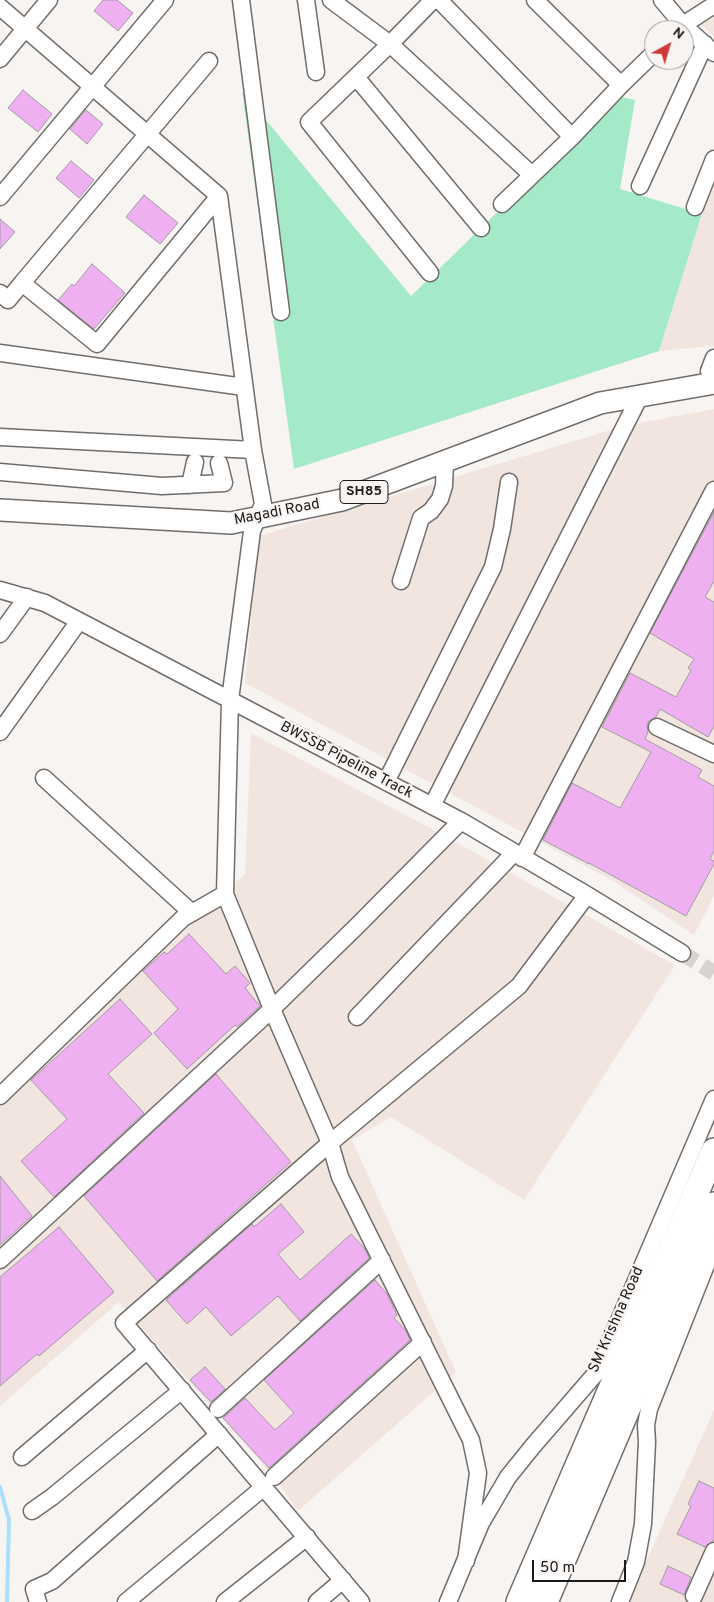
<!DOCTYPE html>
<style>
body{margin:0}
#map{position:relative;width:714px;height:1602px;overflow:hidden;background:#f8f4f2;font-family:Overpass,sans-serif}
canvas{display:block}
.north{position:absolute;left:644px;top:20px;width:50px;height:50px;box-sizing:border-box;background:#f8f4f2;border:1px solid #a09c9b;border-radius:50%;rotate:39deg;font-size:14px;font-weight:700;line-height:20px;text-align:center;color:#1b1919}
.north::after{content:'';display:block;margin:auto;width:18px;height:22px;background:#ca3b3a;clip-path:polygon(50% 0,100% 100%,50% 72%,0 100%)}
.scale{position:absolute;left:532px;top:1560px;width:94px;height:22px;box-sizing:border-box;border:2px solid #1b1919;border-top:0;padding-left:6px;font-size:15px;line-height:18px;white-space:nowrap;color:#1b1919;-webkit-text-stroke:4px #f8f4f2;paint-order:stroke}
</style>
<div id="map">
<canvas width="714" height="1602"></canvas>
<div class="north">N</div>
<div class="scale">50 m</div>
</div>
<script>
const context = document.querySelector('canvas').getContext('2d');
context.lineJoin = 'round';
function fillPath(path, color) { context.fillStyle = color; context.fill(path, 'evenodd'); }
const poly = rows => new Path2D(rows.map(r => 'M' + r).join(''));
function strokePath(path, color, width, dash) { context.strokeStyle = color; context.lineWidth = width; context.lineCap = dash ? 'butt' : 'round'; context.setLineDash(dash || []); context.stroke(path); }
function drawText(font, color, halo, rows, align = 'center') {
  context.font = font + ' Overpass,sans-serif'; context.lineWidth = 4.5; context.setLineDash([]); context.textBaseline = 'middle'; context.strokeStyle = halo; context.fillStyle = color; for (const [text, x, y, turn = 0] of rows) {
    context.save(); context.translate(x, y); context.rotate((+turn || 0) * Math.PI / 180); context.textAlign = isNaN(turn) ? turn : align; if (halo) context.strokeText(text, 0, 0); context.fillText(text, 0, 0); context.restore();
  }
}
fillPath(poly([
 [714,18,714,37,701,24],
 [714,186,714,346,659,351,702,214],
 [714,409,714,896,694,935,613,881,245,683,259,536,624,426],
 [251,733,445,836,675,965,524,1200,391,1117,352,1140,456,1372,298,1511,274,1477,119,1302,0,1406,0,1103,245,874],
 [714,1410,714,1602,628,1602]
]), '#f2e5e0');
fillPath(poly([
 [242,91,411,296,617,96,635,100,620,189,702,214,659,351,294,469]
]), '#a4e9c8');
strokePath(poly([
 [0,1487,9,1520,7,1602]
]), '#acdefe', 4);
const building = poly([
 [103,0,117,0,133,13,118,31,94,11,103,0],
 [23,90,52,114,38,132,8,108,23,90],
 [86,110,103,124,87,144,70,129,86,110],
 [71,161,94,180,79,198,56,178,71,161],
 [144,195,178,223,160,244,126,217,144,195],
 [0,219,15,232,0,249,0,219],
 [92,264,125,293,94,329,58,300,72,284,74,286,92,264],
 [714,512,714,581,705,597,714,602,714,726,708,737,660,709,656,717,652,719,648,722,647,727,648,732,645,739,702,770,698,777,714,786,714,851,710,859,714,861,714,864,686,916,589,863,589,864,543,840,572,783,620,808,651,752,602,727,630,673,676,697,691,670,688,668,694,659,650,633,714,512],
 [189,934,226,974,235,966,250,983,245,988,260,1006,237,1027,235,1025,187,1069,154,1033,178,1009,143,971,164,952,167,954,189,934],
 [120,999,152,1034,108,1074,144,1113,54,1197,21,1161,67,1119,31,1080,120,999],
 [216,1074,291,1162,157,1281,84,1196,216,1074],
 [0,1176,32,1216,0,1245,0,1176],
 [281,1204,304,1232,278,1254,300,1280,351,1234,365,1249,369,1258,300,1321,278,1296,231,1336,206,1307,187,1324,166,1300,252,1224,254,1227,281,1204],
 [59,1227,114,1292,39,1356,37,1354,0,1386,0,1277,59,1227],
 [375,1280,387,1294,397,1315,394,1318,406,1331,410,1340,269,1468,223,1418,245,1398,275,1430,294,1413,264,1380,375,1280],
 [205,1367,225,1389,211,1402,190,1380,205,1367],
 [699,1481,714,1488,714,1540,705,1547,677,1534,691,1506,688,1504,699,1481],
 [668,1566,691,1577,684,1595,660,1584,668,1566]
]);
fillPath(building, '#efb0f2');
strokePath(building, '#a19ea1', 1);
strokePath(poly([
 [682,953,714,973]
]), '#d7d3d1', 16, [16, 8]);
const minor = poly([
 [241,0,281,312],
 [306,0,316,72],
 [331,0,390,44,309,122,430,273],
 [433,0,390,44,532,175],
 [439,0,572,137],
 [535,0,621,85],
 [662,0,683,25,714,53],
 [0,7,219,196,253,450,263,504,252,531,230,700,225,894,272,1009,330,1143,340,1177,471,1440,478,1473,466,1561],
 [678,30,683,25,714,5],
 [0,59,49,0],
 [356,77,481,228],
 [640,186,705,44],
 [0,197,165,0],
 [502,204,572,137,621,85,654,53],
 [695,207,714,159],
 [22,283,209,61],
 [0,293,8,300,22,283,97,344,219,196],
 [0,353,244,387],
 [709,371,714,358],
 [0,437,253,450],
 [0,472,162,486,224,483,219,463],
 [190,485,195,462],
 [401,581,421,518,431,511,440,499,444,486,445,461],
 [0,590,45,603,461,821,587,895,682,953],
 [0,634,27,597],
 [657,727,714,754],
 [0,732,79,621],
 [44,778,192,913],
 [386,782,493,567,502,529,509,482],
 [432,806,640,396],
 [522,858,714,490],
 [357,1017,514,853],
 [0,1096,183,918,225,894],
 [0,1260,272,1009,358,925,461,821],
 [218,1409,382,1260],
 [22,1457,148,1350],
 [274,1477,423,1342],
 [32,1511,52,1497,182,1390],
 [694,1596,714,1551],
 [38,1602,34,1589,52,1581,219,1434],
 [126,1602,264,1487],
 [225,1602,307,1537],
 [317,1602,343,1580],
 [361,1602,124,1323,330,1143,519,986,587,895],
 [448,1602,481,1523,508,1477,533,1446,597,1372,714,1099],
 [620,1602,636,1562,643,1524,647,1442,646,1425,649,1409,714,1245]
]);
const major = poly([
 [0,510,231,523,342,500,600,403,714,383]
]);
const highway = poly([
 [519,1602,714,1151],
 [545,1602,714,1205]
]);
strokePath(minor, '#716d6b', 19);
strokePath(major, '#716d6b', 24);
strokePath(highway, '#716d6b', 28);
strokePath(minor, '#fff', 16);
strokePath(major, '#fff', 21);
strokePath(highway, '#fff', 25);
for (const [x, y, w] of [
 [364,492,48]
]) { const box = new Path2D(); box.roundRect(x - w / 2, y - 11.5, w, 23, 4); context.fillStyle = '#f8f4f2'; context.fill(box); strokePath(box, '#1b1919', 1); }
drawText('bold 14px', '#1b1919', null, [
 ["SH85",364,492]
]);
drawText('15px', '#1b1919', '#f8f4f2', [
 ["Magadi Road",277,513,-11],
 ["BWSSB Pipeline Track",346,761,28],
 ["SM Krishna Road",617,1320,-66]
]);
</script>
